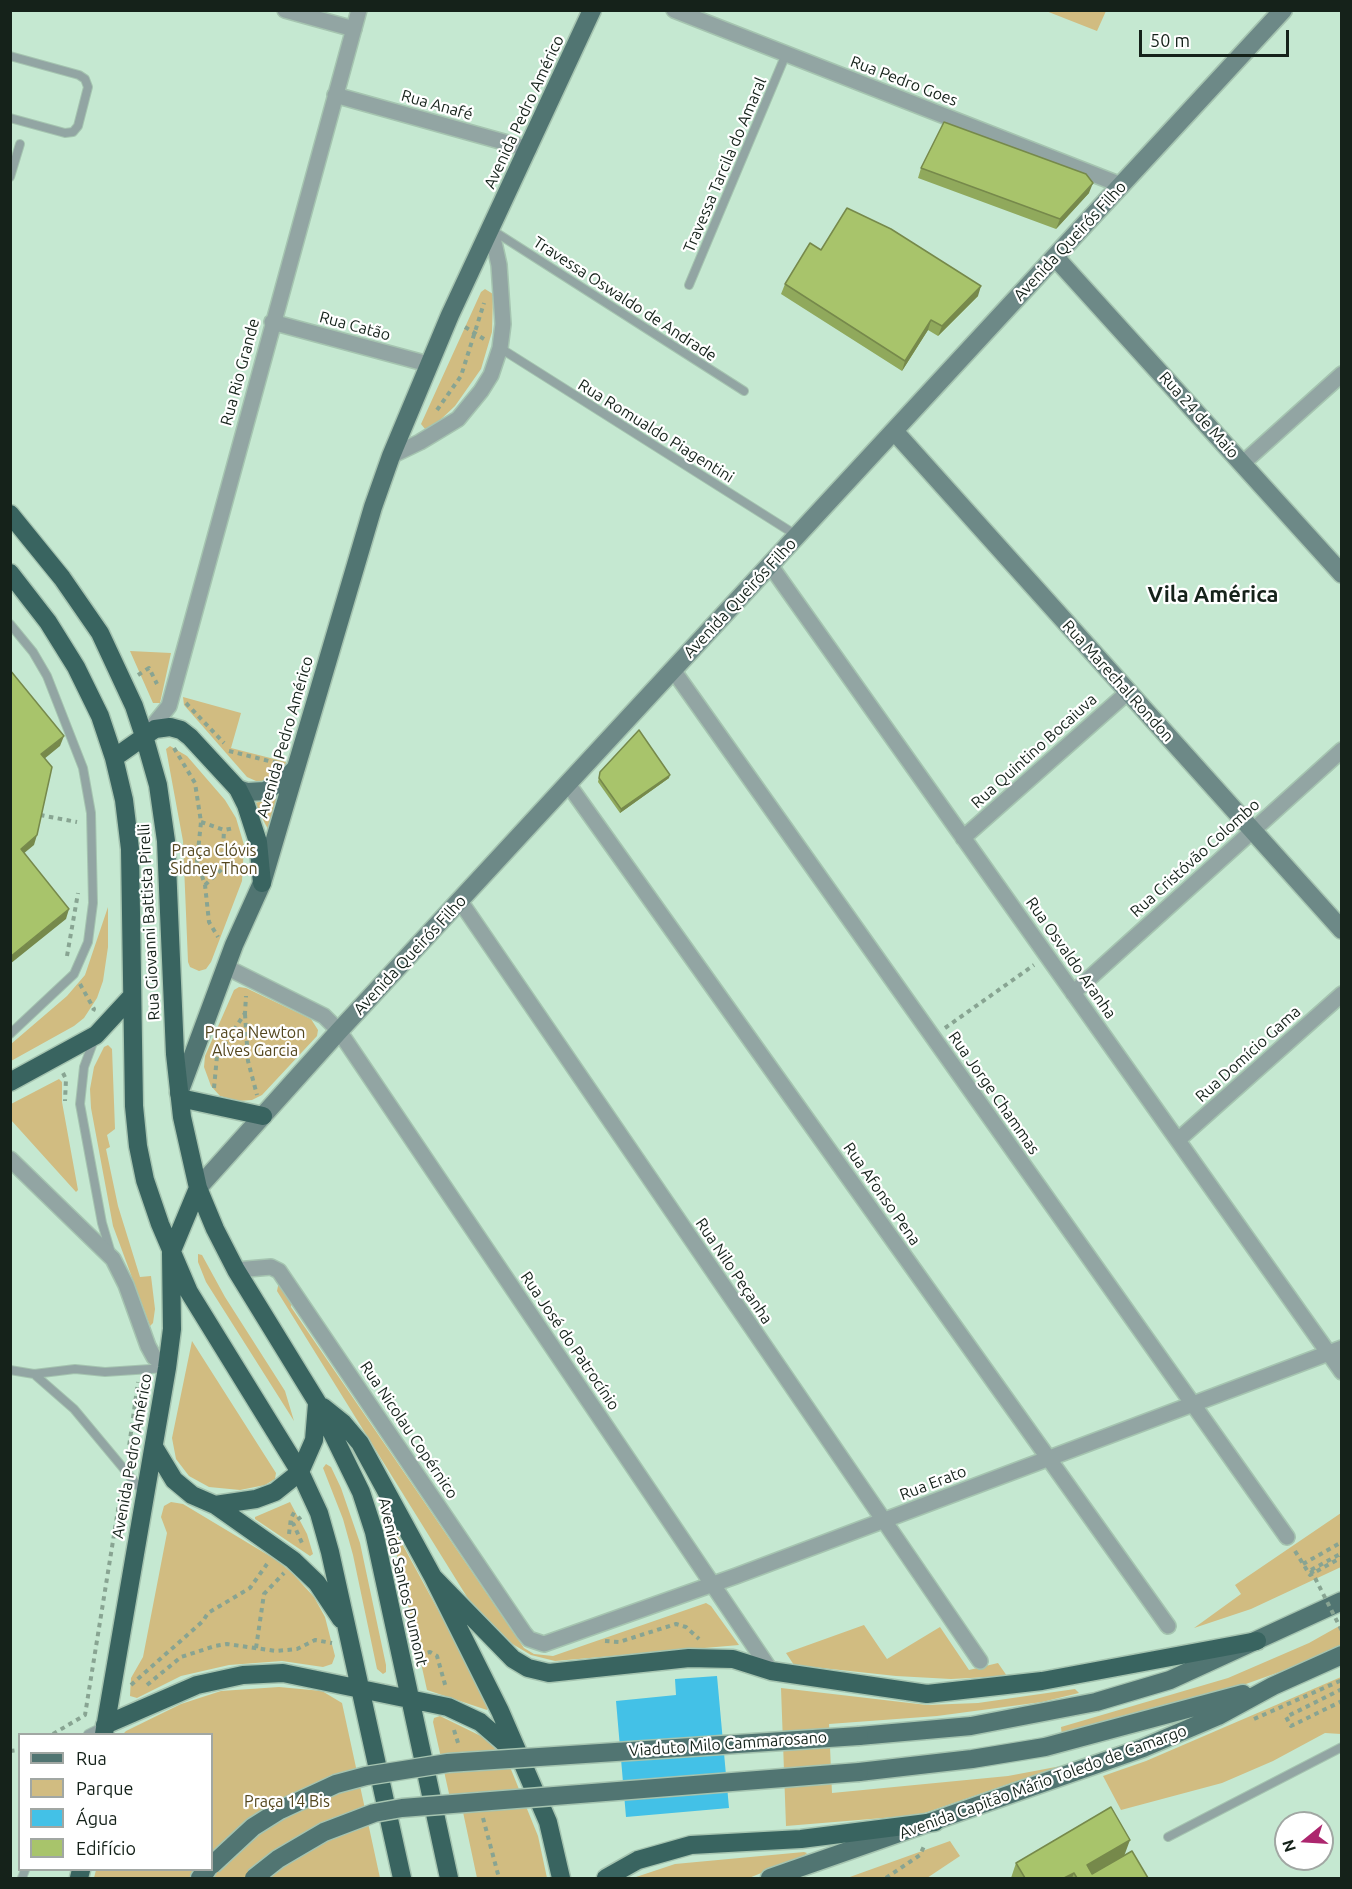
<!DOCTYPE html>
<meta charset="utf-8">
<style>
body{margin:0}
#map{position:relative;width:1352px;height:1889px;overflow:hidden;background:#c5e8d1;font-family:Ubuntu,sans-serif}
canvas{display:block}
.frame{position:absolute;inset:0;border:12px solid #15221a;pointer-events:none}
.legend{position:absolute;left:18px;top:1733px;width:195px;height:138px;box-sizing:border-box;background:#fff;border:2px solid #a1a7a3;margin:0;padding:8px 10px;list-style:none;font-size:18px;color:#15221a}
.legend li{display:flex;align-items:center;gap:12px;height:30px}
.legend b{width:30px;border:2px solid #a1a7a3}
.north{position:absolute;left:1274px;top:1811px;width:60px;height:60px;box-sizing:border-box;background:#fff;border:2px solid #a1a7a3;border-radius:50%;rotate:252deg;font-size:16px;font-weight:700;line-height:24px;text-align:center;color:#15221a}
.north::after{content:'';display:block;margin:auto;width:21px;height:27px;background:#ac266e;clip-path:polygon(50% 0,100% 100%,50% 72%,0 100%)}
.scale{position:absolute;left:1139px;top:30px;width:150px;height:27px;box-sizing:border-box;border:3px solid #15221a;border-top:0;padding-left:8px;font-size:18px;line-height:21px;white-space:nowrap;color:#15221a;-webkit-text-stroke:4px #fff;paint-order:stroke}
</style>
<div id="map">
<canvas width="1352" height="1889"></canvas>
<div class="frame"></div>
<ul class="legend">
<li><b style="height:8px;background:#517572"></b>Rua</li>
<li><b style="height:16px;background:#d1bc81"></b>Parque</li>
<li><b style="height:16px;background:#43c1e7"></b>Água</li>
<li><b style="height:16px;background:#a8c46b"></b>Edifício</li>
</ul>
<div class="north">N</div>
<div class="scale">50 m</div>
</div>
<script>
const context = document.querySelector('canvas').getContext('2d');
context.lineJoin = 'round';
function fillPath(path, color) { context.fillStyle = color; context.fill(path, 'evenodd'); }
const poly = rows => new Path2D(rows.map(r => 'M' + r).join(''));
function strokePath(path, color, width, dash) { context.strokeStyle = color; context.lineWidth = width; context.lineCap = dash ? 'butt' : 'round'; context.setLineDash(dash || []); context.stroke(path); }
function drawText(font, color, halo, rows, align = 'center') {
  context.font = font + ' Ubuntu,sans-serif'; context.lineWidth = 4.5; context.setLineDash([]); context.textBaseline = 'middle'; context.strokeStyle = halo; context.fillStyle = color; for (const [text, x, y, turn = 0] of rows) {
    context.save(); context.translate(x, y); context.rotate((+turn || 0) * Math.PI / 180); context.textAlign = isNaN(turn) ? turn : align; if (halo) context.strokeText(text, 0, 0); context.fillText(text, 0, 0); context.restore();
  }
}
fillPath(poly([
 [1046,11,1106,11,1097,31],
 [485,289,493,294,492,332,481,369,455,406,438,422,425,429,421,424,481,292],
 [130,651,171,653,160,703,153,703],
 [183,697,241,713,231,748,286,762,284,769,266,781,256,781,247,777,184,705],
 [170,746,187,756,225,800,236,818,244,845,242,881,211,962,206,969,199,971,190,967,188,962,183,841,166,749],
 [275,799,279,800,269,831,254,803],
 [108,907,108,947,103,981,97,998,84,1018,74,1026,11,1061,11,1044,67,996,85,975],
 [239,987,246,988,311,1019,318,1030,317,1036,262,1095,252,1100,238,1101,220,1096,211,1086,204,1067,205,1056,234,990],
 [108,1045,112,1049,115,1129,107,1135,110,1147,106,1149,118,1206,140,1277,151,1276,155,1309,153,1323,150,1326,113,1226,91,1108,90,1089,94,1067,104,1047],
 [59,1079,62,1082,62,1102,78,1190,76,1192,11,1120,11,1104],
 [198,1254,202,1255,225,1297,285,1391,294,1421,206,1282,198,1262],
 [279,1281,292,1301,291,1307,524,1648,534,1654,553,1656,706,1603,711,1606,739,1645,555,1661,531,1655,509,1642,480,1614,467,1597,277,1291],
 [192,1341,276,1473,275,1479,265,1485,240,1490,209,1487,189,1476,176,1459,172,1438],
 [326,1464,331,1467,341,1488,360,1543,386,1665,386,1672,383,1674,377,1669,353,1555,343,1519,323,1468],
 [171,1502,183,1504,278,1561,293,1574,314,1597,325,1617,335,1656,332,1664,323,1667,282,1661,229,1665,181,1676,137,1698,130,1696,131,1678,143,1657,167,1533,161,1517,164,1506],
 [290,1502,307,1534,313,1554,310,1556,255,1519,255,1517],
 [1341,1513,1341,1567,1251,1609,1194,1628,1241,1594,1235,1585],
 [393,1527,489,1704,487,1710,427,1690,391,1528],
 [864,1625,887,1659,940,1627,969,1670,998,1663,1007,1676,951,1679,896,1676,794,1665,786,1653],
 [1341,1625,1341,1645,1285,1670,1215,1695,1062,1736,1061,1727,1228,1678,1309,1643],
 [1341,1677,1341,1734,1325,1733,1273,1761,1222,1783,1121,1810,1103,1776,1146,1761],
 [279,1687,322,1691,342,1703,380,1878,94,1878,96,1870,212,1870,212,1734,123,1734,126,1731,181,1704,221,1691],
 [781,1688,927,1705,978,1703,1075,1689,1079,1693,1042,1702,937,1716,829,1724,832,1793,1008,1776,1061,1766,919,1815,786,1826],
 [440,1716,487,1739,510,1767,538,1836,547,1878,477,1878,463,1812,450,1798,433,1722,434,1718],
 [950,1841,960,1856,927,1878,847,1878],
 [804,1852,807,1853,805,1855,749,1878,633,1878,675,1864]
]), '#d1bc81');
fillPath(poly([
 [717,1676,729,1808,626,1817,616,1701,676,1695,675,1679]
]), '#43c1e7');
const lane = poly([
 [10,56,79,75,85,79,88,87,78,126,73,132,65,133,10,118],
 [10,177,20,144],
 [492,230,744,391],
 [689,285,786,54],
 [500,348,796,535],
 [10,624,33,652,47,676,83,768,91,813,93,903,88,942,74,974,10,1034],
 [94,1040,84,1067,80,1104,102,1223,110,1250],
 [10,1370,34,1374,75,1369,105,1372,166,1368],
 [34,1374,74,1409,144,1493],
 [88,1734,104,1726],
 [1168,1837,1342,1747],
 [22,1878,25,1870]
]);
const street = poly([
 [285,10,354,29],
 [674,10,1121,185],
 [335,95,529,149],
 [272,322,428,364],
 [391,456,420,442,458,419,481,391,491,375,500,348,503,324,499,265,491,229],
 [1243,463,1342,374],
 [770,565,1342,1372],
 [673,670,1287,1537],
 [147,733,169,706,359,10],
 [568,784,1168,1626],
 [963,838,1128,692],
 [460,901,980,1661],
 [226,967,324,1016,339,1031,771,1671],
 [1073,993,1342,750],
 [1178,1140,1342,994],
 [10,1159,113,1259,126,1285,148,1346,154,1357,167,1368],
 [236,1270,271,1267,279,1271,524,1633,529,1639,544,1644,736,1576,1342,1348]
]);
const secondary = poly([
 [1055,257,1342,574],
 [895,432,1342,930],
 [198,1188,339,1031,1283,10]
]);
const primary = poly([
 [238,789,247,792,265,791,284,780,296,768],
 [179,1093,234,945,262,883,373,507,391,456,450,315,592,10],
 [859,1736,971,1726,1096,1702,1170,1680,1342,1601],
 [859,1772,972,1759,1045,1747,1243,1694],
 [200,1878,207,1870],
 [770,1878,1143,1748,1218,1716,1273,1686,1342,1655]
]);
const highway = poly([
 [10,514,62,578,100,633,134,706,144,736,158,785,166,841,175,1054,182,1117,198,1188,215,1229,236,1270,317,1402,361,1492,374,1532,449,1878],
 [10,573,48,622,76,667,100,716,114,758,124,800,130,849,134,1106,138,1146,145,1180,160,1224,189,1292,300,1472,319,1513,330,1552,402,1878],
 [114,758,155,729,170,727,181,730,190,737,238,789,246,805,258,842,262,883],
 [10,1082,96,1035,132,996],
 [180,1098,263,1116],
 [323,1407,343,1423,360,1443,433,1577,500,1711,548,1822,561,1878],
 [154,1447,174,1480,192,1495,215,1505,256,1499,275,1492,300,1472,314,1440,317,1404],
 [215,1505,293,1560,317,1583,341,1619],
 [433,1577,513,1659,528,1668,549,1673,689,1658,733,1659,771,1671,927,1694,1042,1681,1257,1641],
 [105,1725,197,1685,243,1675,283,1673,448,1707,480,1722,516,1753],
 [104,1734,167,1368,172,1329,171,1253,198,1188],
 [79,1878,81,1870],
 [606,1878,638,1860,691,1845,801,1839,935,1822]
]);
strokePath(lane, '#a5c4b0', 10);
strokePath(street, '#a5c4b0', 18);
strokePath(secondary, '#a5c4b0', 21);
strokePath(primary, '#a5c4b0', 21);
strokePath(highway, '#a5c4b0', 21);
strokePath(poly([
 [465,327,484,339],
 [437,410,461,376,484,303],
 [138,675,149,668,157,684],
 [186,703,224,743],
 [174,748,195,783,201,822,197,861,205,885,209,922,218,937],
 [229,751,277,763],
 [40,815,77,822],
 [201,822,224,830,234,828],
 [205,885,222,869,224,830],
 [67,956,78,893],
 [80,984,94,1009,93,1011],
 [245,1014,248,1061,257,1095],
 [945,1028,1034,965],
 [63,1073,66,1079,65,1101],
 [214,1088,217,1056,245,1013,246,996],
 [128,1454,138,1382],
 [301,1517,293,1523,302,1543],
 [289,1534,291,1518,296,1509],
 [1295,1551,1310,1575,1342,1557],
 [1303,1564,1342,1542],
 [1311,1570,1342,1553],
 [605,1641,619,1642,676,1624,686,1627,699,1639],
 [256,1648,264,1594,284,1573],
 [419,1655,430,1652,437,1656,446,1688],
 [131,1685,203,1621,208,1613,250,1588,267,1564],
 [147,1685,181,1657,215,1646,227,1644,276,1651,297,1649,315,1640,332,1643],
 [1342,1689,1286,1717,1291,1726,1342,1701],
 [1254,1719,1342,1680],
 [454,1730,459,1746],
 [53,1734,85,1715,122,1485],
 [10,1751,20,1750],
 [483,1818,499,1878],
 [886,1878,920,1855,925,1844]
]), '#88a492', 4, [4.5, 4.5]);
strokePath(lane, '#92a5a3', 8);
strokePath(street, '#92a5a3', 15);
strokePath(secondary, '#6d8987', 18);
strokePath(primary, '#517572', 18);
strokePath(highway, '#396460', 18);
const primaryBridge = poly([
 [212,1865,253,1827,280,1810,336,1784,366,1776,448,1763,859,1736],
 [254,1878,278,1859,324,1832,374,1813,402,1808,859,1772]
]);
strokePath(primaryBridge, '#a5c4b0', 21, []);
strokePath(poly([
 [1311,1570,1342,1631]
]), '#88a492', 4, [4.5, 4.5]);
strokePath(primaryBridge, '#517572', 18);
fillPath(poly([
 [921,168,1089,193,1056,229,918,178],
 [821,250,978,296,938,336,928,330,902,371,781,294,785,284],
 [600,772,669,778,620,813,598,782],
 [1124,1856,1148,1878,1011,1878,1016,1863]
]), '#90a95c');
fillPath(poly([
 [1093,183,1089,193,1056,229,1060,219],
 [981,286,978,296,938,336,942,326],
 [931,320,928,330,902,371,905,361],
 [64,736,60,746,38,764,41,754],
 [670,775,669,778,620,813,621,809],
 [37,835,34,845,17,859,21,849],
 [69,909,66,919,10,964,10,957],
 [1130,1840,1123,1859,1089,1878,1087,1865],
 [1074,1873,1072,1878,1064,1878]
]), '#76894b');
const building = poly([
 [944,122,1086,174,1093,183,1060,219,921,168,944,122],
 [847,208,891,229,981,286,942,326,931,320,905,361,785,284,810,243,821,250,847,208],
 [10,670,64,736,41,754,52,767,37,835,21,849,69,909,10,957,10,670],
 [639,730,670,775,621,809,599,778,600,772,639,730],
 [1111,1807,1130,1840,1087,1865,1092,1874,1132,1851,1148,1878,1077,1878,1074,1873,1064,1878,1025,1878,1016,1863,1111,1807]
]);
fillPath(building, '#a8c46b');
strokePath(building, '#76894b', 1.5);
drawText('16px', '#15221a', '#fff', [
 ["Rua Pedro Goes",904,81,21],
 ["Rua Anafé",437,105,16],
 ["Avenida Pedro Américo",524,112,-65],
 ["Travessa Tarcila do Amaral",725,165,-67],
 ["Avenida Queirós Filho",1070,241,-47],
 ["Travessa Oswaldo de Andrade",625,299,33],
 ["Rua Catão",355,326,15],
 ["Rua Rio Grande",240,372,-75],
 ["Rua 24 de Maio",1199,415,48],
 ["Rua Romualdo Piagentini",656,431,32],
 ["Avenida Queirós Filho",740,598,-47],
 ["Rua Marechal Rondon",1118,681,48],
 ["Avenida Pedro Américo",285,737,-74],
 ["Rua Quintino Bocaiuva",1034,751,-42],
 ["Rua Cristóvão Colombo",1195,858,-42],
 ["Rua Giovanni Battista Pirelli",149,922,-93],
 ["Avenida Queirós Filho",410,955,-47],
 ["Rua Osvaldo Aranha",1071,958,55],
 ["Rua Domício Gama",1248,1054,-42],
 ["Rua Jorge Chammas",994,1093,55],
 ["Rua Afonso Pena",882,1194,55],
 ["Rua Nilo Peçanha",734,1271,56],
 ["Rua José do Patrocínio",570,1341,56],
 ["Rua Nicolau Copérnico",409,1430,56],
 ["Avenida Pedro Américo",132,1456,-80],
 ["Rua Erato",933,1483,-21],
 ["Avenida Santos Dumont",403,1582,77],
 ["Viaduto Milo Cammarosano",728,1744,-4],
 ["Avenida Capitão Mário Toledo de Camargo",1043,1782,-20]
]);
drawText('16px', '#54471f', '#fff', [
 ["Praça Clóvis",214,851],
 ["Sidney Thon",214,869],
 ["Praça Newton",255,1033],
 ["Alves Garcia",255,1051],
 ["Praça 14 Bis",287,1802]
]);
drawText('bold 22px', '#15221a', '#fff', [
 ["Vila América",1213,595]
]);
</script>
